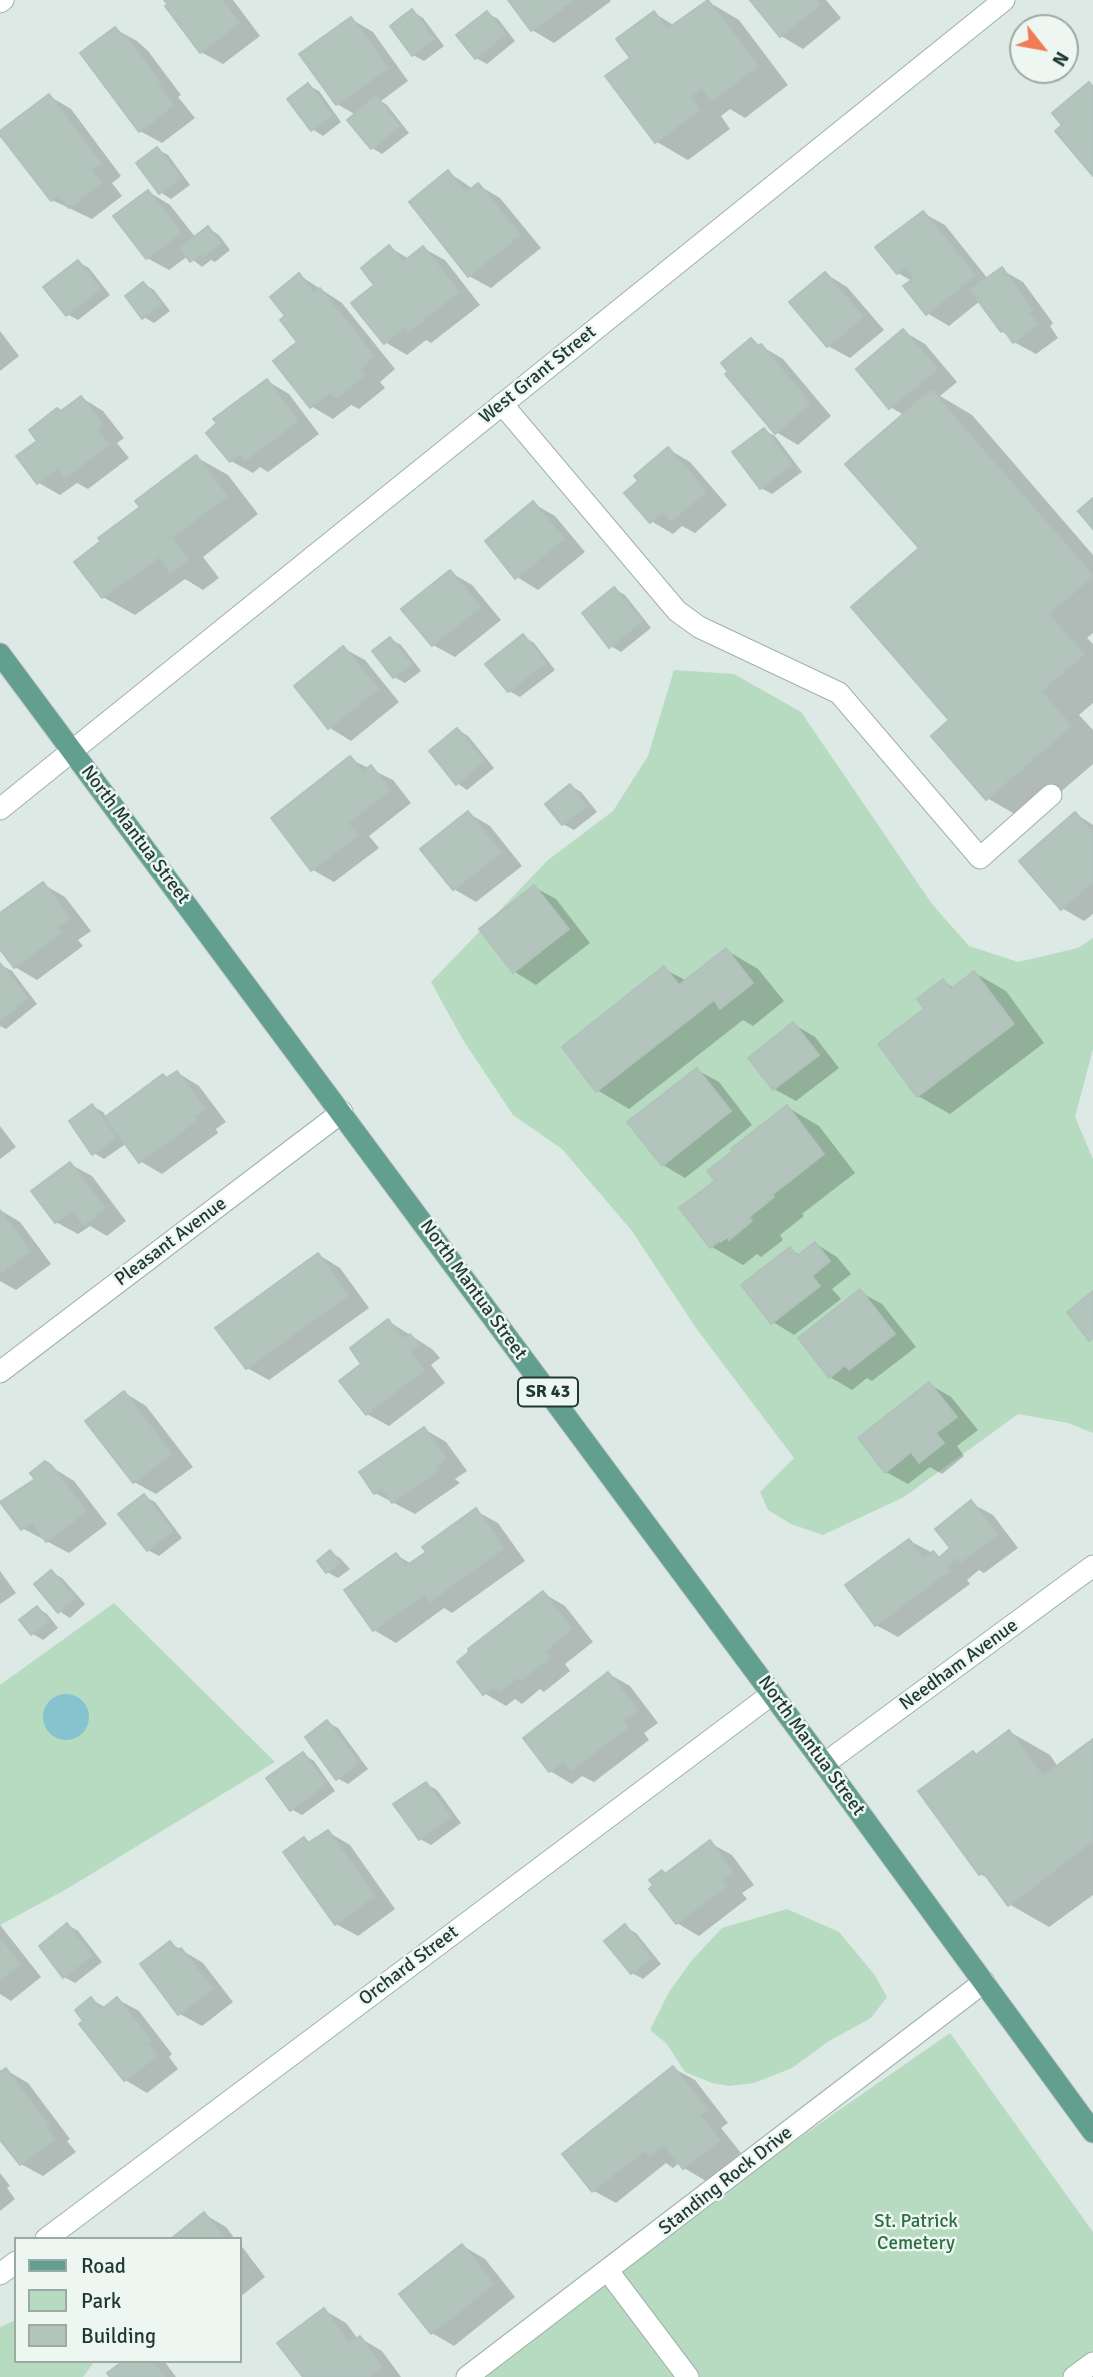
<!DOCTYPE html>
<style>
body{margin:0}
#map{position:relative;width:1093px;height:2377px;overflow:hidden;background:#dde9e4;font-family:Signika,sans-serif}
canvas{display:block}
.legend{position:absolute;left:14px;top:2237px;width:228px;height:126px;box-sizing:border-box;background:#eef6f2;border:2px solid #9baaa5;margin:0;padding:9px 12px;list-style:none;font-size:21px;color:#1f3832}
.legend li{display:flex;align-items:center;gap:14px;height:35px}
.legend b{width:35px;border:2px solid #9baaa5}
.north{position:absolute;left:1009px;top:14px;width:70px;height:70px;box-sizing:border-box;background:#eef6f2;border:2px solid #9baaa5;border-radius:50%;rotate:121deg;font-size:19px;font-weight:700;line-height:28px;text-align:center;color:#1f3832}
.north::after{content:'';display:block;margin:auto;width:24px;height:32px;background:#f07b54;clip-path:polygon(50% 0,100% 100%,50% 72%,0 100%)}
</style>
<div id="map">
<canvas width="1093" height="2377"></canvas>
<ul class="legend">
<li><b style="height:9px;background:#629f8f"></b>Road</li>
<li><b style="height:19px;background:#b6dbc0"></b>Park</li>
<li><b style="height:19px;background:#b3c4bd"></b>Building</li>
</ul>
<div class="north">N</div>
</div>
<script>
const context = document.querySelector('canvas').getContext('2d');
context.lineJoin = 'round';
function fillPath(path, color) { context.fillStyle = color; context.fill(path, 'evenodd'); }
const poly = rows => new Path2D(rows.map(r => 'M' + r).join(''));
function strokePath(path, color, width, dash) { context.strokeStyle = color; context.lineWidth = width; context.lineCap = dash ? 'butt' : 'round'; context.setLineDash(dash || []); context.stroke(path); }
function drawText(font, color, halo, rows, align = 'center') {
  context.font = font + ' Signika,sans-serif'; context.lineWidth = 5; context.setLineDash([]); context.textBaseline = 'middle'; context.strokeStyle = halo; context.fillStyle = color; for (const [text, x, y, turn = 0] of rows) {
    context.save(); context.translate(x, y); context.rotate((+turn || 0) * Math.PI / 180); context.textAlign = isNaN(turn) ? turn : align; if (halo) context.strokeText(text, 0, 0); context.fillText(text, 0, 0); context.restore();
  }
}
fillPath(poly([
 [674,670,734,674,801,712,932,904,969,946,1018,962,1078,948,1093,938,1093,1049,1075,1117,1093,1159,1093,1433,1068,1423,1018,1414,904,1497,823,1535,791,1524,768,1510,760,1492,794,1458,696,1328,632,1231,562,1149,513,1115,463,1040,431,982,548,860,613,811,648,756],
 [114,1603,275,1762,65,1890,0,1925,0,1685],
 [787,1909,839,1932,874,1974,887,1997,871,2018,829,2041,792,2068,754,2083,729,2086,712,2083,685,2072,667,2044,650,2030,669,1992,692,1960,722,1928],
 [950,2033,1093,2232,1093,2377,467,2377,608,2271],
 [16,2320,16,2361,94,2362,83,2377,0,2377,0,2327]
]), '#b6dbc0');
fillPath(poly([
 '43 1717a23 23 0 1 1 46 0a23 23 0 1 1-46 0Z'
]), '#85c3cf');
fillPath(poly([
 [167,0,233,0,260,36,223,64,201,52],
 [510,0,610,0,611,1,554,43,532,30],
 [752,0,826,0,841,18,803,49,781,36],
 [707,1,739,20,788,85,745,118,730,109,721,116,730,129,688,160,657,142,607,77,632,58,654,13,675,26],
 [412,11,423,18,444,46,424,61,413,55],
 [487,13,498,19,515,41,487,64,476,58],
 [351,19,373,32,408,81,381,101,387,105,409,133,382,154,372,148,356,115,337,104],
 [115,29,137,41,148,51,181,95,178,97,195,118,162,143,140,131],
 [308,85,319,91,341,122,323,136,312,129],
 [49,96,71,109,121,176,112,183,122,196,92,219,52,200],
 [157,149,168,155,190,185,171,199,160,192],
 [448,172,473,189,478,185,500,198,541,248,491,288,469,276],
 [149,192,170,205,196,238,208,228,219,235,230,250,215,262,211,260,202,267,188,256,169,270,147,258],
 [923,213,945,225,988,279,1002,270,1023,282,1053,323,1050,326,1058,338,1036,354,1014,342,1002,331,980,301,949,326,927,313,912,281,898,273],
 [389,247,409,259,423,248,445,260,480,305,431,343,426,340,407,355,385,342,377,285],
 [78,262,89,268,110,295,78,320,67,314],
 [826,274,847,287,884,330,850,358,828,346],
 [299,275,342,303,395,369,380,382,385,388,359,409,351,405,333,419,311,406,300,342,288,316],
 [144,284,154,290,170,311,154,323,144,317],
 [0,331,19,356,0,371],
 [903,331,925,344,957,382,940,396,972,415,1093,555,1093,633,1087,638,1093,644,1093,703,1079,715,1093,730,1093,764,1027,821,987,798,951,720,921,549,904,415,890,407],
 [751,340,783,359,831,416,798,445,776,432],
 [267,381,289,394,319,434,268,472,260,467,253,473,231,461],
 [82,398,103,411,124,438,117,443,129,458,88,489,77,483,60,495,39,483,39,441,62,412],
 [764,430,775,436,802,472,772,494,761,488],
 [668,449,690,462,727,505,695,533,682,526,673,534,651,521,640,482],
 [196,457,228,475,258,514,203,557,219,578,203,590,185,579,135,615,103,597,142,507],
 [534,504,555,516,585,552,538,590,517,577],
 [450,572,472,585,501,620,455,657,433,645],
 [614,589,625,595,651,628,621,652,611,646],
 [523,636,534,643,555,670,520,697,509,691],
 [390,639,401,645,421,671,405,683,394,677],
 [343,648,365,660,399,702,351,741,330,728,296,686],
 [458,730,468,736,494,768,467,790,457,783],
 [350,759,393,780,411,803,369,836,379,848,334,882,313,870],
 [571,786,581,792,597,812,574,830,563,824],
 [468,813,490,826,522,866,476,902,454,889],
 [1076,814,1093,825,1093,914,1084,921,1062,908],
 [43,884,65,897,91,931,78,940,83,946,37,980,15,967,0,947,0,915],
 [534,887,556,899,590,943,536,985,515,972,481,929],
 [726,950,758,969,784,1001,753,1026,743,1020,629,1109,597,1090,664,969,687,981],
 [1,965,12,971,37,1004,6,1029,0,1026],
 [975,973,1006,991,1044,1043,950,1114,918,1096,927,1009,943,981,954,988],
 [793,1024,815,1037,839,1068,796,1101,774,1089],
 [697,1070,719,1082,752,1125,685,1178,663,1165],
 [178,1073,199,1086,226,1122,216,1129,218,1133,162,1174,140,1161,127,1143,104,1159,94,1153,92,1106,103,1112,107,1118,163,1076,169,1079],
 [787,1107,819,1126,855,1173,802,1214,804,1216,780,1235,783,1240,761,1257,757,1254,743,1265,712,1247,681,1208,717,1181],
 [734,1232,720,1243,720,1239],
 [0,1126,16,1147,0,1159],
 [70,1164,92,1176,126,1221,107,1236,90,1226,78,1234,56,1222],
 [0,1210,20,1222,51,1264,16,1290,0,1281],
 [816,1244,837,1257,851,1274,832,1289,841,1299,794,1335,773,1322,790,1249,801,1256],
 [319,1255,340,1268,369,1308,269,1380,247,1368],
 [860,1292,882,1304,916,1347,872,1381,867,1378,852,1390,830,1377],
 [388,1321,432,1349,440,1358,431,1365,445,1383,389,1426,367,1414,364,1364],
 [929,1384,951,1397,978,1430,957,1446,964,1456,942,1474,930,1467,908,1484,886,1472],
 [125,1393,146,1406,193,1467,156,1494,134,1482],
 [424,1429,446,1442,467,1471,455,1479,460,1483,415,1514,375,1493],
 [45,1463,74,1481,107,1524,69,1553,22,1528,37,1479],
 [144,1496,155,1502,182,1538,159,1556,148,1550],
 [971,1503,993,1515,1018,1548,984,1573,979,1570,967,1580,970,1584,898,1637,876,1625,910,1541,942,1558,953,1548],
 [476,1511,498,1523,525,1561,452,1613,444,1608,396,1643,374,1630,346,1590,396,1555,412,1564],
 [330,1552,340,1558,350,1569,338,1578,327,1572,319,1561],
 [0,1571,16,1593,0,1604],
 [51,1572,62,1578,85,1604,70,1618,59,1611],
 [543,1593,565,1606,593,1642,565,1664,570,1671,544,1692,540,1689,522,1704,515,1699,506,1706,484,1693],
 [37,1608,47,1614,58,1628,43,1640,33,1634],
 [609,1674,630,1686,658,1723,644,1733,649,1740,594,1782,582,1776,572,1784,550,1771],
 [327,1722,338,1728,368,1769,348,1784,337,1778],
 [1010,1732,1050,1755,1058,1767,1093,1741,1093,1895,1049,1927,1009,1904,991,1880,980,1874,973,1753,978,1756],
 [303,1754,314,1761,335,1791,302,1815,291,1809],
 [426,1784,437,1790,461,1823,431,1845,420,1839],
 [328,1832,350,1845,395,1909,358,1936,336,1924,304,1839,312,1843],
 [710,1843,732,1855,754,1885,742,1893,747,1899,699,1936,677,1923,652,1889,662,1872,667,1875],
 [0,1925,41,1977,11,2001,0,1994],
 [68,1925,78,1931,102,1962,75,1983,64,1977],
 [625,1927,636,1933,661,1964,643,1979,632,1973],
 [170,1943,203,1963,233,2002,202,2026,180,2014],
 [91,1999,106,2008,117,1999,139,2011,172,2054,169,2057,178,2069,147,2093,125,2080,86,2021],
 [673,2068,695,2080,728,2123,721,2128,741,2153,706,2181,684,2168,680,2162,673,2168,666,2163,616,2203,594,2191,565,2154],
 [6,2070,28,2083,70,2139,67,2141,76,2152,43,2176,21,2164,0,2136,0,2074],
 [0,2173,10,2186,7,2188,15,2199,0,2211],
 [204,2214,226,2227,235,2239,174,2239],
 [240,2244,265,2277,240,2297],
 [463,2246,485,2259,515,2297,454,2346,432,2333],
 [324,2310,346,2323,358,2339,360,2338,382,2351,401,2377,305,2377],
 [125,2361,164,2361,176,2377,112,2377]
]), '#0003');
const building = poly([
 [164,0,222,0,239,23,200,53,165,6,168,4,164,0],
 [508,0,574,0,531,31,508,0],
 [708,0,758,66,712,101,702,88,690,97,700,110,655,143,605,76,630,58,616,39,654,11,667,29,708,0],
 [750,0,816,0,820,5,780,37,750,0],
 [412,9,434,39,412,56,390,26,412,9],
 [487,11,505,34,475,59,456,35,487,11],
 [351,17,388,68,336,105,299,54,351,17],
 [115,27,124,38,126,36,160,82,158,84,174,105,139,132,80,53,115,27],
 [1089,82,1093,87,1093,176,1055,131,1062,125,1052,113,1089,82],
 [308,83,332,115,311,131,287,99,308,83],
 [49,94,101,163,91,170,101,183,69,208,59,196,51,201,0,135,0,131,49,94],
 [376,96,400,126,371,149,347,120,376,96],
 [157,147,181,178,159,194,136,163,157,147],
 [448,170,466,193,478,183,520,235,468,277,409,202,448,170],
 [148,190,181,233,146,259,113,216,148,190],
 [923,211,975,275,926,315,903,286,914,278,905,267,897,274,875,247,923,211],
 [208,226,221,243,203,257,201,254,190,262,180,248,208,226],
 [389,245,403,262,423,246,459,292,408,332,405,327,384,344,351,303,374,285,361,268,389,245],
 [78,260,100,289,66,316,43,287,78,260],
 [1002,267,1032,310,1029,313,1038,325,1013,343,1004,330,1001,332,970,290,1002,267],
 [825,272,863,317,827,347,789,302,825,272],
 [299,273,314,293,320,288,374,356,359,369,365,375,336,398,330,392,310,408,273,361,297,342,280,320,285,316,270,297,299,273],
 [143,282,161,304,142,319,125,296,143,282],
 [903,329,937,369,889,409,856,369,903,329],
 [751,338,758,346,761,344,810,403,775,434,725,374,728,372,721,363,751,338],
 [267,379,298,421,245,460,240,454,230,462,206,433,217,423,213,419,267,379],
 [931,390,1093,576,1048,614,1084,654,1041,691,1071,726,986,800,931,736,949,720,851,607,919,548,845,464,931,390],
 [81,396,104,425,97,430,109,445,65,478,58,468,37,484,16,456,37,441,29,430,57,408,61,411,81,396],
 [764,428,792,465,760,489,732,452,764,428],
 [668,447,706,492,671,521,663,511,650,523,624,493,638,481,634,476,668,447],
 [196,455,227,496,172,538,188,559,170,573,159,557,102,598,74,562,101,541,98,538,140,507,135,501,196,455],
 [1093,498,1093,529,1078,511,1093,498],
 [533,501,564,539,515,579,485,541,533,501],
 [450,570,480,607,432,646,401,609,450,570],
 [614,587,642,621,609,648,582,613,614,587],
 [523,634,546,663,508,692,485,664,523,634],
 [390,637,411,664,393,678,372,651,390,637],
 [343,646,378,689,328,729,294,686,343,646],
 [457,728,484,761,456,785,429,751,457,728],
 [350,756,363,772,371,765,390,790,348,823,358,835,311,871,271,818,350,756],
 [570,784,587,806,562,825,545,804,570,784],
 [468,811,501,853,453,890,420,849,468,811],
 [1075,812,1093,833,1093,882,1061,910,1019,861,1075,812],
 [43,882,70,918,57,927,62,933,14,968,0,949,0,913,43,882],
 [534,885,569,929,513,973,479,929,534,885],
 [726,948,753,983,720,1009,714,1000,596,1092,562,1047,664,966,679,985,726,948],
 [0,963,28,998,0,1020,0,963],
 [974,971,1014,1024,917,1097,878,1044,924,1009,917,999,943,979,951,989,974,971],
 [793,1022,819,1055,773,1090,748,1058,793,1022],
 [697,1068,731,1111,662,1166,627,1122,697,1068],
 [177,1071,205,1109,195,1116,197,1120,139,1163,105,1117,163,1074,166,1078,177,1071],
 [92,1104,116,1138,92,1155,69,1121,92,1104],
 [787,1105,824,1154,772,1195,774,1197,749,1217,752,1221,729,1240,726,1236,710,1248,679,1208,715,1181,707,1171,733,1151,731,1149,787,1105],
 [70,1162,105,1208,84,1225,73,1210,55,1223,31,1191,70,1162],
 [0,1210,30,1251,0,1273,0,1210],
 [815,1242,830,1261,812,1276,820,1286,771,1324,741,1285,790,1247,797,1256,815,1242],
 [318,1253,348,1295,246,1369,215,1328,318,1253],
 [860,1289,895,1334,849,1370,845,1365,829,1378,798,1338,860,1289],
 [1093,1291,1093,1338,1089,1341,1067,1312,1093,1291],
 [388,1319,403,1339,410,1334,419,1345,410,1352,424,1370,366,1415,339,1381,361,1364,350,1348,388,1319],
 [929,1382,957,1417,936,1433,944,1443,919,1463,911,1452,885,1473,858,1438,929,1382],
 [124,1391,172,1454,133,1483,85,1421,124,1391],
 [424,1427,446,1458,435,1466,440,1469,392,1503,382,1488,374,1494,359,1472,424,1427],
 [45,1461,52,1466,86,1511,46,1542,32,1522,21,1530,0,1502,35,1479,30,1473,45,1461],
 [144,1494,173,1531,147,1551,118,1514,144,1494],
 [971,1500,997,1535,961,1562,958,1557,946,1567,949,1571,875,1626,845,1585,909,1539,924,1559,933,1551,939,1558,950,1548,935,1529,971,1500],
 [476,1508,504,1548,429,1602,425,1594,373,1631,344,1590,396,1553,406,1566,426,1552,422,1547,476,1508],
 [330,1550,340,1563,326,1573,317,1561,330,1550],
 [51,1570,75,1598,58,1613,34,1584,51,1570],
 [543,1591,572,1629,545,1651,550,1658,521,1680,518,1677,499,1692,494,1686,483,1695,457,1662,469,1652,468,1649,543,1591],
 [37,1606,49,1621,31,1635,19,1620,37,1606],
 [608,1672,638,1710,623,1720,628,1727,571,1771,564,1761,549,1772,523,1738,608,1672],
 [327,1720,359,1762,336,1780,305,1737,327,1720],
 [1009,1730,1043,1776,1093,1739,1093,1841,1008,1906,983,1872,979,1875,918,1791,973,1751,976,1755,1009,1730],
 [303,1752,326,1784,290,1811,266,1778,303,1752],
 [426,1782,451,1817,419,1840,393,1804,426,1782],
 [328,1830,375,1896,335,1925,283,1852,304,1837,308,1843,328,1830],
 [710,1840,733,1872,722,1880,727,1886,676,1924,649,1889,653,1885,649,1880,662,1870,665,1874,710,1840],
 [67,1923,92,1956,63,1978,39,1946,67,1923],
 [625,1924,651,1958,631,1974,604,1941,625,1924],
 [0,1938,20,1964,0,1980,0,1938],
 [170,1941,178,1951,181,1948,213,1989,178,2015,140,1964,170,1941],
 [91,1997,101,2010,117,1997,151,2041,148,2043,157,2056,124,2081,79,2024,83,2021,75,2010,91,1997],
 [673,2066,708,2110,700,2115,720,2140,683,2169,664,2145,650,2156,645,2150,592,2192,562,2154,673,2066],
 [6,2068,49,2126,47,2128,55,2139,20,2165,0,2140,0,2072,6,2068],
 [204,2212,225,2239,171,2239,183,2229,204,2212],
 [462,2244,494,2284,431,2334,399,2294,462,2244],
 [324,2308,349,2343,360,2336,382,2367,368,2377,303,2377,277,2343,324,2308],
 [123,2361,153,2361,165,2377,110,2377,107,2373,123,2361]
]);
fillPath(building, '#b3c4bd');
strokePath(building, '#b0c2bb', 2);
const lane = poly([
 [502,404,677,611,699,627,839,693,980,858,1051,795],
 [608,2271,688,2377],
 [1074,2377,1093,2363]
]);
const street = poly([
 [0,2,3,0],
 [0,809,1004,0],
 [0,1372,342,1112],
 [824,1764,1093,1566],
 [46,2239,772,1694],
 [0,2274,16,2262],
 [467,2377,984,1982]
]);
const primary = poly([
 [0,654,824,1764,1093,2132]
]);
strokePath(lane, '#a0b0ab', 23);
strokePath(street, '#a0b0ab', 23);
strokePath(primary, '#bcc3c2', 23);
strokePath(lane, '#fff', 21);
strokePath(street, '#fff', 21);
strokePath(primary, '#629f8f', 21);
for (const [x, y, w] of [
 [548,1392,60]
]) { const box = new Path2D(); box.roundRect(x - w / 2, y - 14.5, w, 29, 5); context.fillStyle = '#eef6f2'; context.fill(box); strokePath(box, '#1f3832', 2); }
drawText('bold 18px', '#1f3832', null, [
 ["SR 43",548,1392]
]);
drawText('19px', '#1f3832', '#eef6f2', [
 ["West Grant Street",538,375,-39],
 ["North Mantua Street",135,835,53],
 ["Pleasant Avenue",171,1242,-37],
 ["North Mantua Street",473,1290,54],
 ["Needham Avenue",959,1665,-36],
 ["North Mantua Street",811,1746,54],
 ["Orchard Street",409,1966,-37],
 ["Standing Rock Drive",726,2181,-38]
]);
drawText('19px', '#2a6e45', '#eef6f2', [
 ["St. Patrick",916,2222],
 ["Cemetery",916,2244]
]);
</script>
